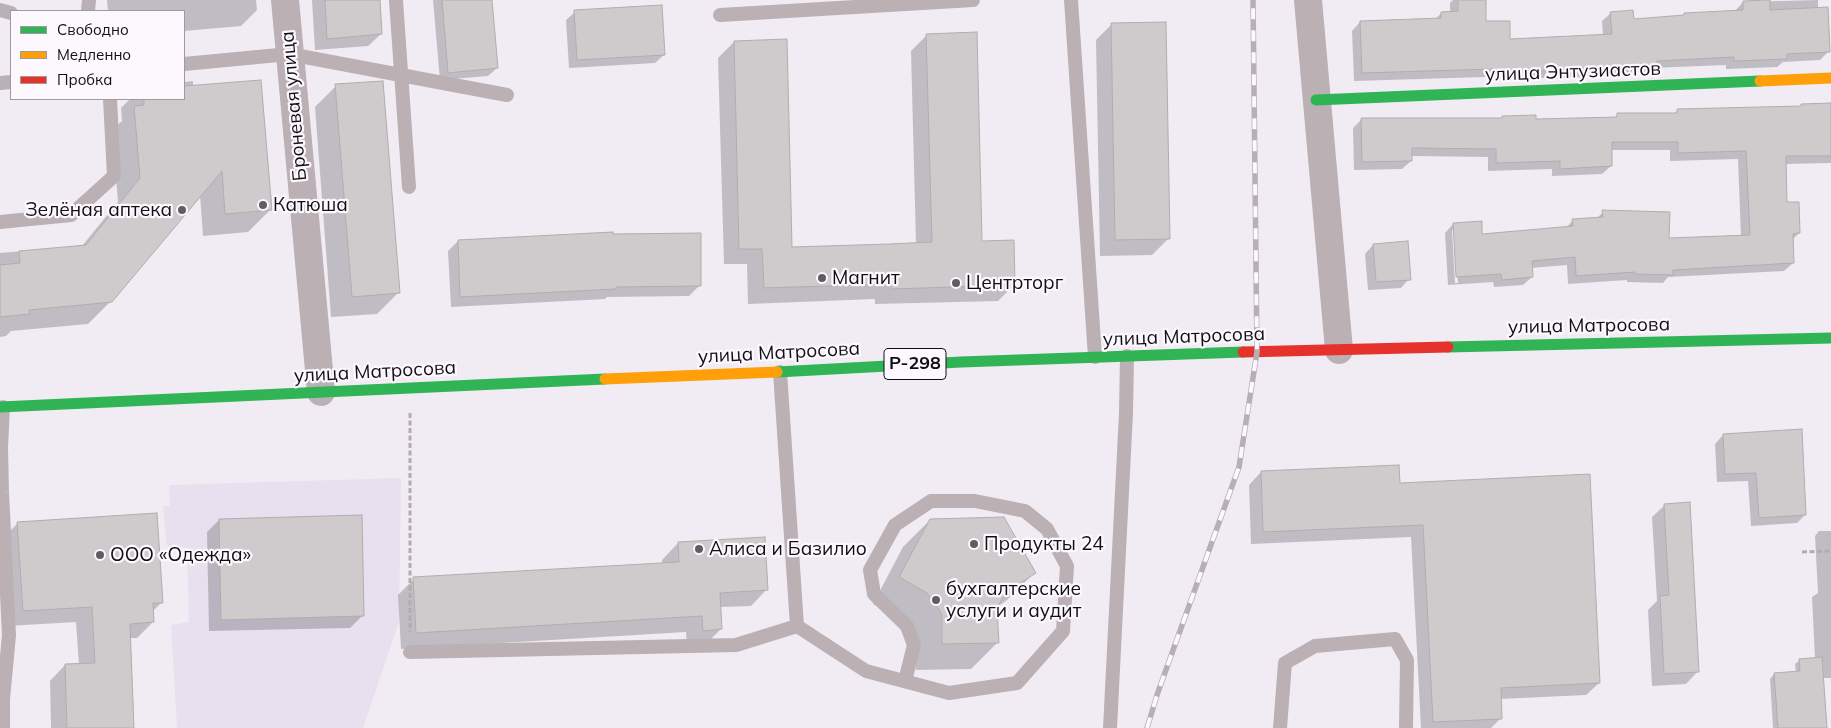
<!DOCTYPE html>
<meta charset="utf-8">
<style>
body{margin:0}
#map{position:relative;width:1831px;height:728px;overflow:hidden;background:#f1ecf4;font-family:Mulish,sans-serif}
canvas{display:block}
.legend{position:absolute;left:10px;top:10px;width:175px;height:90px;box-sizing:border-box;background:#fcf8fe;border:1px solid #9e9ba0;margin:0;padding:6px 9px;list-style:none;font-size:15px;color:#120f14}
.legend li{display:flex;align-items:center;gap:10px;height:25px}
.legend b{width:25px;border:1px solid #9e9ba0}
</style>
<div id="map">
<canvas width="1831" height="728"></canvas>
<ul class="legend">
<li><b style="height:6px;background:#30b455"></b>Свободно</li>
<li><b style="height:6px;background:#ff9f0a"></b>Медленно</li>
<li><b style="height:6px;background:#e5322d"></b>Пробка</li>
</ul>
</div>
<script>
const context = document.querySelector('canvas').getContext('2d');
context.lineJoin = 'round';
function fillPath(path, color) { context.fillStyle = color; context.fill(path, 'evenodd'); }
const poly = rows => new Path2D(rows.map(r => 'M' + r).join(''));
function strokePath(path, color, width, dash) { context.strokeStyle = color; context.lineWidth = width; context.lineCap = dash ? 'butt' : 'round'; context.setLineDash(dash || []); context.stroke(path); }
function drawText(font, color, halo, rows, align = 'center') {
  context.font = font + ' Mulish,sans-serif'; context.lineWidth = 4.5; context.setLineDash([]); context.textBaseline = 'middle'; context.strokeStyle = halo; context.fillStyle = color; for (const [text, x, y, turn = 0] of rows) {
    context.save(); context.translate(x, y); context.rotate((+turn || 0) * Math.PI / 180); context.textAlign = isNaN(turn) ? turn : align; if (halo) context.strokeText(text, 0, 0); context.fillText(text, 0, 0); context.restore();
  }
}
fillPath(poly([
 [401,478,399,622,363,728,177,728,171,625,189,622,187,548,167,546,163,506,170,506,169,485]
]), '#e8e0ef');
fillPath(poly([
 [107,0,256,0,257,10,241,26,184,31,184,11,108,11],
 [312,0,378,0,381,34,368,46,315,50],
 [433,0,491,0,497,68,488,76,440,80],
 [1453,0,1485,0,1485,22,1509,40,1603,36,1602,21,1611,13,1633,20,1735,11,1743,2,1818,0,1818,9,1829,51,1820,60,1783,62,1777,67,1726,69,1726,65,1651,68,1647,72,1596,77,1486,79,1486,77,1354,81,1352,31,1360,22,1435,20,1441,13,1450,13,1450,3],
 [575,12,664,55,655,63,569,68,566,20],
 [1112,24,1168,239,1152,255,1100,256,1096,40],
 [927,35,981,242,1014,285,998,301,875,304,875,299,748,304,747,264,724,264,718,58,734,42,791,249,916,244,911,51],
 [193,81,193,87,270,210,248,232,203,236,200,195,111,301,88,324,11,331,6,336,0,337,0,253,82,246,118,202,112,130,122,121,121,108,130,99,184,99,184,82],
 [336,86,398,293,377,314,331,317,315,107],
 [1831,104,1831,163,1785,164,1785,203,1799,233,1792,240,1793,263,1784,271,1668,277,1663,283,1627,282,1627,280,1568,284,1567,265,1531,268,1532,277,1523,285,1494,287,1493,282,1448,285,1445,233,1453,224,1481,235,1566,228,1573,220,1596,219,1603,212,1668,239,1741,237,1738,159,1670,161,1670,150,1610,150,1611,166,1602,174,1552,176,1552,169,1488,171,1488,157,1411,156,1411,161,1402,169,1354,170,1353,128,1362,119,1500,120,1502,117,1535,120,1614,118,1618,115,1674,114,1678,110,1799,108,1802,105],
 [1452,230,1454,230,1458,283,1455,283],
 [612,235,699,286,689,296,607,297,605,299,451,307,448,251,458,241],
 [1373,245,1409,279,1401,288,1368,290,1365,254],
 [1723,435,1805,515,1797,523,1751,526,1748,481,1717,482,1715,444],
 [1261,472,1399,484,1599,683,1586,695,1500,699,1501,718,1491,728,1421,728,1411,537,1251,544,1249,485],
 [1665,505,1698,671,1686,684,1652,686,1648,610,1657,601,1652,517],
 [219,520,363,615,350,628,209,631,207,532],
 [930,520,1034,573,1007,600,997,607,998,642,971,669,916,670,916,641,901,619,873,604,903,547],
 [18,523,162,602,152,612,153,622,137,638,129,638,132,728,51,728,50,681,65,665,79,665,76,622,7,626,2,539],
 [1819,531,1831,531,1831,678,1822,678,1825,728,1773,728,1770,679,1774,674,1796,673,1795,664,1800,660,1815,659,1812,597,1818,593,1815,536],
 [678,543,767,589,751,606,720,607,721,629,705,645,687,646,686,632,401,649,398,595,414,579,662,564,662,560]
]), '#0003');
const building = poly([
 [325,0,380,0,382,34,327,39,325,0],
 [442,0,492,0,498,68,448,73,442,0],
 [1458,0,1486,0,1486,21,1510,21,1510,39,1612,34,1610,12,1633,10,1634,19,1684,15,1684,13,1743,10,1743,1,1767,0,1770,0,1770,10,1828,7,1830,52,1787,54,1787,59,1734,61,1734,57,1657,61,1657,64,1605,69,1494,71,1494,69,1362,73,1360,21,1441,18,1441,12,1458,11,1458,0],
 [662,5,665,55,577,60,574,10,662,5],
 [1166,22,1170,239,1115,240,1111,23,1166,22],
 [977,32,982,241,1014,240,1015,285,891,289,891,284,764,288,762,249,739,249,734,41,787,39,792,247,889,244,932,242,926,34,977,32],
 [261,80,272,210,225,214,222,171,112,302,29,310,30,314,0,317,0,265,20,263,19,251,86,245,140,178,134,106,144,105,144,99,184,99,184,86,261,80],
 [383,81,400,293,352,297,335,84,383,81],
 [1831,103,1831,156,1786,156,1787,202,1799,202,1800,233,1793,234,1794,263,1673,270,1673,275,1635,274,1635,272,1576,276,1575,257,1532,261,1533,277,1502,280,1501,274,1456,277,1453,223,1482,221,1482,234,1573,226,1572,219,1603,217,1602,210,1670,212,1669,238,1750,235,1746,151,1678,153,1678,142,1612,142,1612,166,1560,169,1560,161,1496,163,1496,149,1412,148,1412,161,1362,162,1361,118,1502,118,1502,116,1536,115,1536,119,1617,117,1617,113,1677,113,1677,109,1801,106,1801,104,1831,103],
 [613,232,613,234,701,233,701,286,616,287,616,289,460,297,458,240,613,232],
 [1408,241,1411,280,1376,282,1373,244,1408,241],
 [1802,429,1806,515,1759,518,1756,473,1725,474,1723,434,1802,429],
 [1399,465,1400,483,1590,474,1600,683,1501,688,1502,719,1433,722,1423,525,1263,532,1261,471,1399,465],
 [1690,502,1699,672,1664,674,1660,596,1669,595,1664,504,1690,502],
 [157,513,163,603,153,603,154,622,130,624,134,728,67,728,65,664,95,663,92,607,23,611,17,522,157,513],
 [362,515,364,616,221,620,219,519,362,515],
 [1004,517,1036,573,1006,592,997,608,999,643,942,644,942,614,927,593,899,577,930,519,1004,517],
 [765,537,768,590,720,593,722,629,703,631,702,616,416,633,413,577,679,562,678,542,765,537],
 [1822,657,1827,728,1778,728,1774,673,1800,671,1799,659,1822,657]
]);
fillPath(building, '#cfcacb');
strokePath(building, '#b1acad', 1);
strokePath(poly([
 [410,413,410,632],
 [1802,552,1831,551]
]), '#b4abaf', 3, [5, 2.5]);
strokePath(poly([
 [396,0,409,187],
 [1071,0,1095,357],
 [0,10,11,13],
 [88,11,89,0],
 [720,15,973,0],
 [184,64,289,54,507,95],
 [0,83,11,82],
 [0,222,71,215,114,176,110,99],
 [780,372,797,626],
 [3,407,1,448,2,492,9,635,3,699,3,728],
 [410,652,736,645,797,626,866,671,949,693,1017,683,1063,631,1067,566,1047,529,1025,511,975,501,931,501,895,525,870,570,874,594,907,626,914,645,905,681],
 [1110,728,1126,413,1127,356],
 [1280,728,1285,663,1315,646,1395,639,1407,660,1406,728]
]), '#bbb0b3', 14);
strokePath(poly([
 [285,0,321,392],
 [1308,0,1339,350]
]), '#bbb0b3', 28);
strokePath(poly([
 [1316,100,1760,81],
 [1448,347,1831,338],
 [777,372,961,362,1243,352],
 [0,407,605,379]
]), '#30b455', 11);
strokePath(poly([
 [1760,81,1831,78],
 [605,379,777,372]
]), '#ff9f0a', 11);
strokePath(poly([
 [1243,352,1448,347]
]), '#e5322d', 11);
const rail = poly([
 [1147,728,1158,692,1239,467,1257,352,1253,0]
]);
strokePath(rail, '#b6afb3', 5.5);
strokePath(rail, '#fcf8fe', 4, [11]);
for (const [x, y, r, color] of [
 [263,205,5,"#605c62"],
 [182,210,5,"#605c62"],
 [822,278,5,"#605c62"],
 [956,283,5,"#605c62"],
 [974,544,5,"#605c62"],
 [699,549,5,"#605c62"],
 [100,555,5,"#605c62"],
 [936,600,5,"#605c62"]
]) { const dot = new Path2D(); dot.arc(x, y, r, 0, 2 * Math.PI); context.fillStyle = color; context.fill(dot); strokePath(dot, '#fcf8fe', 2); }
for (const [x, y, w] of [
 [915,364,62]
]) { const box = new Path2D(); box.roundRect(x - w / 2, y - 15.5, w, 31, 4); context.fillStyle = '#fcf8fe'; context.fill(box); strokePath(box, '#120f14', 1); }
drawText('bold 18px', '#120f14', null, [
 ["Р-298",915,364]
]);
drawText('19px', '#120f14', '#fcf8fe', [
 ["улица Энтузиастов",1573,72,-2],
 ["Броневая улица",294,106,-95],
 ["улица Матросова",1589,326,-1],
 ["улица Матросова",1184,337,-2],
 ["улица Матросова",779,353,-3],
 ["улица Матросова",375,372,-3]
]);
drawText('19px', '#120f14', '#fcf8fe', [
 ["Катюша",273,205],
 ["Зелёная аптека",172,210,"right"],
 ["Магнит",832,278],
 ["Центрторг",966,283],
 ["Продукты 24",984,544],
 ["Алиса и Базилио",709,549],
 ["ООО «Одежда»",110,555],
 ["бухгалтерские",946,589],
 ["услуги и аудит",946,611]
], 'left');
</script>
